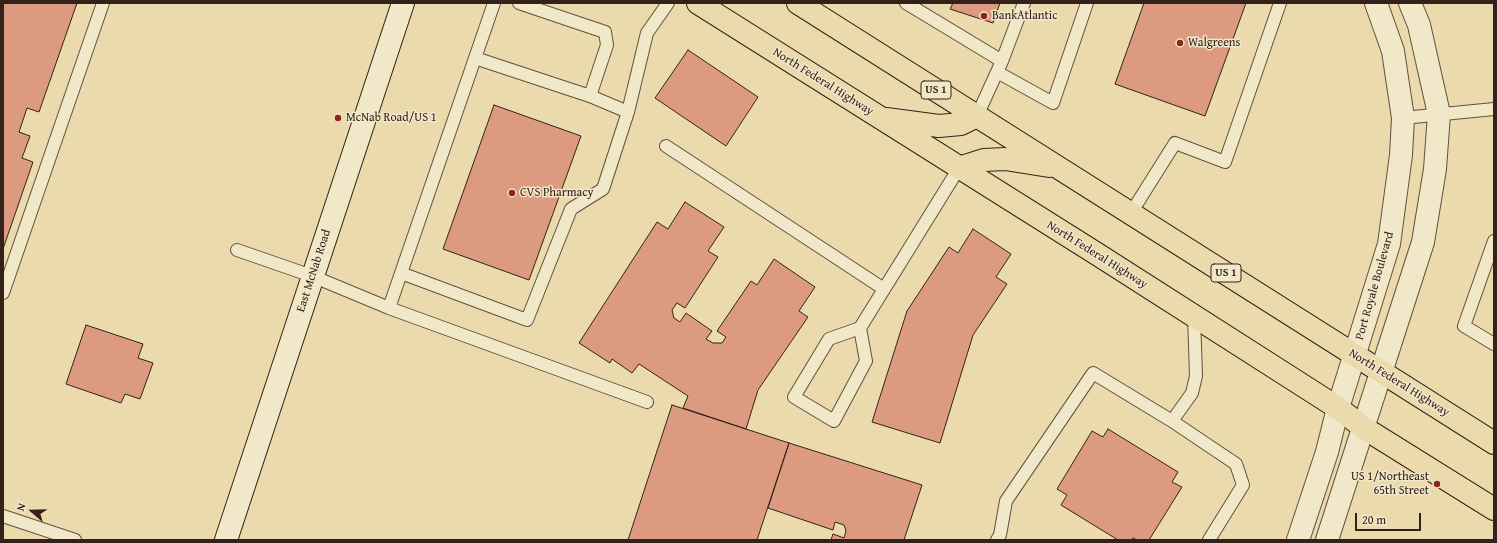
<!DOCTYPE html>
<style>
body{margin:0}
#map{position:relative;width:1497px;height:543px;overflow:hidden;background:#eadaac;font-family:"Gentium Book Plus",serif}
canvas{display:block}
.frame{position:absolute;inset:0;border:4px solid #34221a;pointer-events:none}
.north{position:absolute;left:12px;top:491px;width:40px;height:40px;-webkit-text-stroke:3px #f1e7c9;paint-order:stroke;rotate:290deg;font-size:11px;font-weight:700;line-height:16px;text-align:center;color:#34221a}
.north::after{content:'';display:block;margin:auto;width:14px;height:18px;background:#34221a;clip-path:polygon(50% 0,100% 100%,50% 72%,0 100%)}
.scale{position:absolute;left:1355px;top:513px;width:66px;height:18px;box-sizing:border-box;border:2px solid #34221a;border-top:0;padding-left:5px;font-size:12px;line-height:14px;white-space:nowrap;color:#34221a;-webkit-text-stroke:3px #f1e7c9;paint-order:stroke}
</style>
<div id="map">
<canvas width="1497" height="543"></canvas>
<div class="frame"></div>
<div class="north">N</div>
<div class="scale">20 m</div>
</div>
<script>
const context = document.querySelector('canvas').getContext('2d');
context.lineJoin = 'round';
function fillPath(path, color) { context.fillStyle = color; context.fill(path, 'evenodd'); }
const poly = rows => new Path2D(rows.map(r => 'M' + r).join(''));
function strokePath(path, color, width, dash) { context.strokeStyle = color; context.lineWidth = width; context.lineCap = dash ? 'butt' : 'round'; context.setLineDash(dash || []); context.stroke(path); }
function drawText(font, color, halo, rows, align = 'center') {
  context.font = font + ' "Gentium Book Plus",serif'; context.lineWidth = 3; context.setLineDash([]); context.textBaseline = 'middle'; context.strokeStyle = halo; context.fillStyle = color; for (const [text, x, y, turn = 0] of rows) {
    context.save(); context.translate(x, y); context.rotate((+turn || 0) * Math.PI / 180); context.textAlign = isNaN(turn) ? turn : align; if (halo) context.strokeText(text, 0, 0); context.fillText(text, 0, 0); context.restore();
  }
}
const building = poly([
 [3,3,77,3,39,112,27,108,19,132,30,136,22,158,33,162,3,249,3,3],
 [953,3,1000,3,993,23,950,9,953,3],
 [1144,3,1246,3,1205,116,1115,84,1144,3],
 [688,50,758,97,726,146,655,98,688,50],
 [494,105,581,136,529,280,443,249,494,105],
 [685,202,724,227,708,251,718,257,685,308,677,303,672,310,674,318,680,322,686,313,712,331,706,339,713,343,722,343,726,337,717,331,751,281,757,285,774,259,815,287,799,311,808,317,758,390,746,429,683,408,688,396,639,364,632,373,612,359,610,363,579,343,657,222,668,229,685,202],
 [973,229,1011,254,996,277,1007,284,973,335,940,443,872,422,907,311,949,247,958,253,973,229],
 [86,325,143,344,138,358,153,363,140,399,125,394,121,403,66,384,86,325],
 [672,405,789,443,757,540,628,540,672,405],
 [1108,429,1178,472,1172,482,1182,487,1149,540,1137,540,1133,538,1132,540,1118,540,1061,505,1067,495,1057,489,1092,431,1103,437,1108,429],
 [789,443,922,485,904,540,831,540,833,534,844,538,846,531,844,525,835,522,833,530,768,508,789,443]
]);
fillPath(building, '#dc9a80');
strokePath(building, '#34221a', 1);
const lane = poly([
 [519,3,605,32,607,45,590,96],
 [906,3,1002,61],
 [475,58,590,96,628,112,647,33,668,3],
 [997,72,1053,103,1087,3],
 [977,116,1002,61,1024,3],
 [1403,118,1494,109],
 [666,146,884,289],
 [1131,213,1175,143,1225,162,1280,3],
 [1494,241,1464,326,1494,344],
 [237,250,312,276,389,308,647,402],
 [401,273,527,320,571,209,603,189,628,112],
 [3,293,103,3],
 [389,308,494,3],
 [860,328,866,361,834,421,794,397,829,339,860,328,959,168],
 [1172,421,1236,464,1243,485,1209,540],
 [3,516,75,540],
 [997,540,1000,535,1006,501,1093,373,1172,421,1192,393,1196,376,1194,316]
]);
const street = poly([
 [1298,540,1327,452,1338,408,1389,244,1401,155,1403,118,1393,51,1376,3],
 [1327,540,1423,242,1435,169,1439,114,1419,25,1410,3]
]);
const secondary = poly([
 [226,540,403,3]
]);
const primary = poly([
 [698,3,1097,254,1338,408,1364,428,1494,509],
 [798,3,1494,443],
 [886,119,939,126,961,124,977,116],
 [959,168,984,160,1005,159,1049,166]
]);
strokePath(lane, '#62503e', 14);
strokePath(street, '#62503e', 24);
strokePath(secondary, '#34221a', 24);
strokePath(primary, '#34221a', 24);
strokePath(lane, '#f1e7c9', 12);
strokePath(street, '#f1e7c9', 22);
strokePath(secondary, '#f1e7c9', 22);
strokePath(primary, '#eadaac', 22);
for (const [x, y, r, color] of [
 [984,16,4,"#8f2418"],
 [1180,43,4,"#8f2418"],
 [338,118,4,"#8f2418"],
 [512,193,4,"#8f2418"],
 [1437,484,4,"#8f2418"]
]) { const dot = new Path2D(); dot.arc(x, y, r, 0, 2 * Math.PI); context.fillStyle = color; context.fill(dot); strokePath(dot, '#f1e7c9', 1.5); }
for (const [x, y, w] of [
 [936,90,30],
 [1226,273,30]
]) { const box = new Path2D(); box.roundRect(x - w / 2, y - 9, w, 18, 3); context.fillStyle = '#f1e7c9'; context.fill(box); strokePath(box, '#34221a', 1); }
drawText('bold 11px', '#34221a', null, [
 ["US 1",936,90],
 ["US 1",1226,273]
]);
drawText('12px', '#34221a', '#f1e7c9', [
 ["BankAtlantic",992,16],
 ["Walgreens",1188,43],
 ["McNab Road/US 1",346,118],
 ["CVS Pharmacy",520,193],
 ["US 1/Northeast",1429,477,"right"],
 ["65th Street",1429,491,"right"]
], 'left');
drawText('12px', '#34221a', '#f1e7c9', [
 ["North Federal Highway",823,82,32],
 ["North Federal Highway",1097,255,32],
 ["East McNab Road",314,271,-72],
 ["Port Royale Boulevard",1375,286,-74],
 ["North Federal Highway",1399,383,32]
]);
</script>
